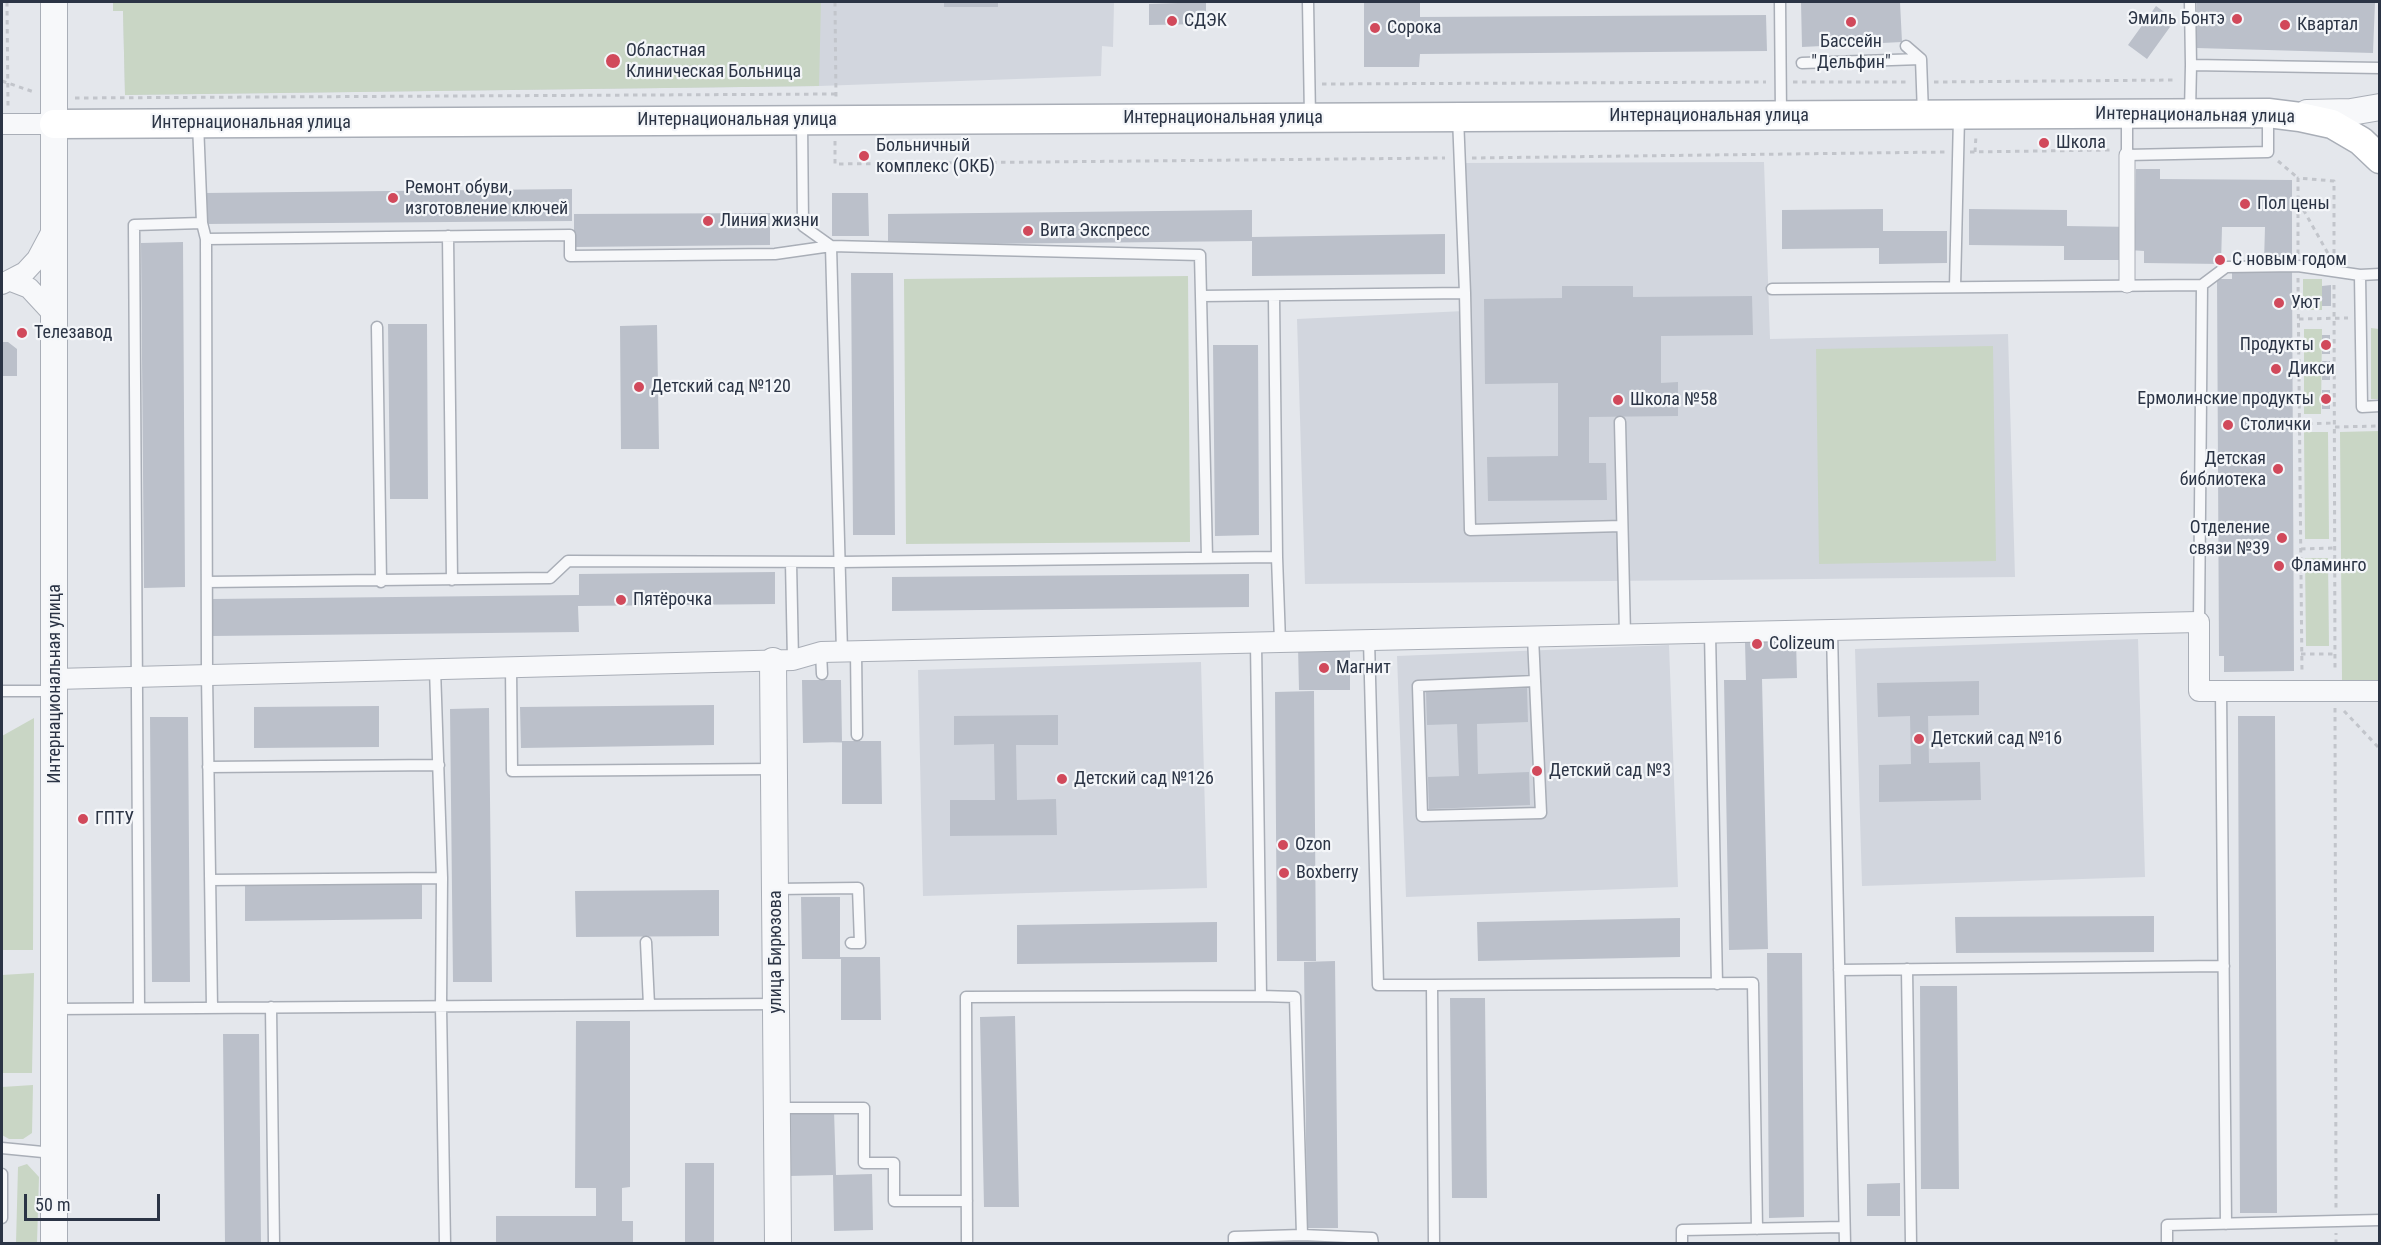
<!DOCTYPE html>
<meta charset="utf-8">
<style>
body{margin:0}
#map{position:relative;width:2381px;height:1245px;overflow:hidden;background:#e4e7ec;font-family:"Roboto Condensed",sans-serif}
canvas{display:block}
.frame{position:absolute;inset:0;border:3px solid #2b3445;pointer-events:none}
.scale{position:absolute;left:24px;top:1194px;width:136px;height:27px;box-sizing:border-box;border:3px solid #2b3445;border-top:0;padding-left:8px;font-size:18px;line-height:21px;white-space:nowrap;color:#2b3445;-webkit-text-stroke:4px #f4f6f9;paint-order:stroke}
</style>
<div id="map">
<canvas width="2381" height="1245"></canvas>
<div class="frame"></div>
<div class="scale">50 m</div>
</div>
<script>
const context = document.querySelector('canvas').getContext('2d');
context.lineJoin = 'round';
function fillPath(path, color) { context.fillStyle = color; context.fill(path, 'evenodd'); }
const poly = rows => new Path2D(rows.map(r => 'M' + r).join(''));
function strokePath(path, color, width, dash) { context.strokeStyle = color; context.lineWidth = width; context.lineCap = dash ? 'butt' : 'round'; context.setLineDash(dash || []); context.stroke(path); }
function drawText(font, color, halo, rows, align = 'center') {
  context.font = font + ' "Roboto Condensed",sans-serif'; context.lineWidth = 4.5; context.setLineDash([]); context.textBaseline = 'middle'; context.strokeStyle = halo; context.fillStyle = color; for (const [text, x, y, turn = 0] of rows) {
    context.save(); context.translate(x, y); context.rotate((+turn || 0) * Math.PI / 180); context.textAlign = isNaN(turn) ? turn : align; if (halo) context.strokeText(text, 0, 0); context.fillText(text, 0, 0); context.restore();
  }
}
fillPath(poly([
 [113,2,1114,2,1113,47,1102,46,1101,76,819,86,125,95,123,11,113,11],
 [1764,162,1770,339,2008,334,2015,577,1305,584,1297,319,1464,311,1464,163],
 [2138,639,2145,877,1862,886,1855,649],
 [1669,645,1678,887,1406,897,1397,656],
 [1201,662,1207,888,923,896,918,670]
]), '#d2d6de');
fillPath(poly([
 [113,2,821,2,819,86,125,95,123,11,113,11],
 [1188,276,1190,542,906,544,904,279],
 [2303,279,2322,279,2322,310,2303,310],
 [2371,328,2379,329,2379,399,2371,399],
 [2304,329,2322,329,2321,414,2304,414],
 [1993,346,1996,561,1819,564,1816,349],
 [2379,431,2379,680,2342,680,2340,432],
 [2304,432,2328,432,2329,539,2305,539],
 [2305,558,2328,558,2329,646,2306,646],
 [34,718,33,950,2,950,2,736],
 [34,973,32,1073,2,1073,2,975],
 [33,1085,32,1133,23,1139,9,1139,2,1135,2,1087],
 [27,1164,39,1177,37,1243,16,1243,18,1167]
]), '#c9d6c5');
fillPath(poly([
 [944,2,998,2,998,7,944,7],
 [1206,2,1206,24,1149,25,1149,4],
 [1364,2,1420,2,1420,17,1766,15,1767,51,1420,54,1419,67,1364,67],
 [1801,2,1900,2,1902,42,1802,47],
 [2197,2,2375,2,2373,53,2196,48],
 [2156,6,2175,20,2147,59,2128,45],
 [2136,169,2160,169,2160,179,2292,180,2292,262,2264,262,2265,227,2222,227,2221,264,2144,263,2144,251,2129,250,2129,260,2064,260,2064,246,1969,245,1969,209,2067,210,2067,226,2135,227],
 [572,189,572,221,206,224,205,193],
 [832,193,868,193,869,236,832,236],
 [1883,209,1883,231,1947,231,1947,263,1879,264,1879,248,1782,249,1782,210],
 [1252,210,1252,237,1445,234,1445,274,1252,276,1252,241,888,245,888,214],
 [770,213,770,245,574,247,574,214],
 [183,242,185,587,144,588,141,243],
 [2292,269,2294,671,2224,672,2224,656,2219,656,2217,279,2232,279,2232,270],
 [851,273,893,273,895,535,853,535],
 [2331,285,2331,306,2322,306,2322,286],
 [1562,286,1633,286,1633,297,1752,296,1753,335,1661,336,1661,383,1678,382,1678,416,1589,417,1589,463,1606,463,1607,500,1488,501,1487,457,1558,456,1558,383,1485,384,1484,299,1562,298],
 [388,324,427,324,428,499,390,499],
 [657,325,659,449,621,449,620,326],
 [2322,335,2330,335,2330,354,2322,354],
 [2,342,8,342,17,349,17,376,2,376],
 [1213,345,1258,345,1259,535,1215,536],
 [2322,361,2330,361,2330,380,2322,380],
 [2322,390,2330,390,2330,409,2322,409],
 [775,572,775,604,578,606,579,632,212,636,212,599,579,595,579,574],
 [1249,574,1249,607,892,611,892,577],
 [1796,640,1797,678,1762,679,1768,949,1729,950,1724,680,1746,680,1745,642],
 [1298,646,1350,646,1350,690,1299,690],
 [802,680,841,680,842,742,803,743],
 [1979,681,1979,715,1928,716,1929,763,1980,762,1981,800,1879,802,1879,765,1911,764,1910,716,1878,717,1877,683],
 [1527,688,1528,722,1477,724,1478,774,1529,772,1530,805,1429,809,1428,777,1459,776,1457,724,1427,725,1426,691],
 [1314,691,1316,961,1277,961,1275,692],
 [714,705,714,745,521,748,520,707],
 [379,706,379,747,254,748,254,707],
 [489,708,492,982,453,982,450,709],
 [1058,715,1058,745,1016,745,1017,800,1056,799,1057,835,950,836,950,800,995,800,994,744,954,745,954,716],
 [2238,716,2275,716,2277,1213,2240,1213],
 [150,717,188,717,190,982,152,982],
 [842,741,881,741,882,804,842,804],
 [422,883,422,919,245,921,245,885],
 [719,890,719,936,576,937,575,891],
 [801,897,840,897,840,957,880,957,881,1020,841,1020,841,959,802,959],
 [2154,916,2154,952,1956,953,1955,917],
 [1680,918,1680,957,1478,961,1477,922],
 [1217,922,1217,962,1017,964,1017,925],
 [1767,953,1802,953,1804,1217,1769,1218],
 [1335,961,1338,1228,1307,1228,1304,962],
 [1920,986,1957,986,1959,1189,1921,1189],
 [1450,998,1485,998,1487,1198,1452,1198],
 [1015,1016,1019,1207,984,1207,980,1017],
 [576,1021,630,1021,630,1187,622,1188,622,1221,633,1221,633,1244,496,1244,496,1216,596,1216,596,1188,575,1188],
 [223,1034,259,1034,261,1244,225,1244],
 [834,1110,836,1175,872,1174,873,1230,834,1231,833,1175,789,1176,787,1112],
 [685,1163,714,1163,714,1244,685,1244],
 [1900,1183,1900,1216,1867,1216,1867,1184],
 [1315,1239,1316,1244,1246,1244,1246,1242]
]), '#bbc0ca');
const service = poly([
 [1308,2,1310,117],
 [1780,2,1781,115],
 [2190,2,2191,65],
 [1906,46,1921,59,1923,114],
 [1802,63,1921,59],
 [2190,112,2191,65,2380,68],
 [2127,115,2127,155,2268,152,2268,113],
 [802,120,803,226,831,246,842,652],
 [198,123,202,223,206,239,207,675,212,1008],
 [448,236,452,580],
 [206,239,570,235,570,256,775,254,831,246,1200,255,1201,296,1465,293,1458,117],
 [2360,275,2362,407,2380,406],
 [1955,287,1959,117],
 [1772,289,2202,285,2226,267,2298,266,2360,275,2380,274],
 [1465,293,1470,530,1622,526],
 [1201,296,1207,558],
 [1274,297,1277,557],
 [377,327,381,582],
 [1620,422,1625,635],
 [791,562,793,660],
 [207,582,550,578,568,561,840,562,1277,557,1280,642],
 [2199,622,2202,285],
 [1832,630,1845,1244],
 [1710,633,1717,984],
 [1533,637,1541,813,1422,816,1418,686,1535,681],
 [1369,640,1378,985,1432,985],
 [1256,643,1261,996,1295,997,1302,1235],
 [856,651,857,735],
 [821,652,822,674],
 [511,667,512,771,773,769],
 [435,669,442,878,441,1006,445,1244],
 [2,691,55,691],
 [2221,691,2226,1224],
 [208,767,439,765],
 [210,880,442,878],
 [775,889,858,888,860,943,851,943],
 [646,942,649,1005],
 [1907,969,1911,1244],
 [1839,970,2224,966],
 [271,1007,274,1244],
 [139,1008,134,225,202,223],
 [55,1009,776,1004],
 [777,1108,864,1108,864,1163,894,1163,894,1201,967,1201],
 [2,1148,53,1153],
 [2,1218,2,1174],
 [967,1244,966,997,1261,996],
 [1234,1244,1234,1237,1302,1235,1372,1238,1373,1244],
 [1434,1244,1432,985,1753,983,1757,1229],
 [1682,1244,1682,1230,1844,1227],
 [2167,1244,2167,1225,2380,1220]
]);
const pedestrian = poly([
 [2127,285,2127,155]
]);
const minor = poly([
 [2,124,54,124],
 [11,281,29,288,54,315],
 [2,284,25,272,37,259,53,229],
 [55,679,793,660,821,652,2199,622,2199,691,2380,691]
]);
const tertiary = poly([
 [54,2,54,1244],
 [2307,113,2351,112,2380,107],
 [773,661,778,1244]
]);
const secondary = poly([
 [54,124,2268,113,2300,117,2332,124,2361,141,2380,159]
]);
strokePath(service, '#a9aeb7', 13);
strokePath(pedestrian, '#a9aeb7', 17);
strokePath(minor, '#a9aeb7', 22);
strokePath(tertiary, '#a9aeb7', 28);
strokePath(secondary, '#a9aeb7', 31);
strokePath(poly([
 [7,2,8,106],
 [835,2,836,99],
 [2,81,34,92],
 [1793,82,1910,82],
 [1934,82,2177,80],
 [1322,84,1766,82],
 [75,98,836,94],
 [835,141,835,164,1445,158],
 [1970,152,2111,150],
 [1975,152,1976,135],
 [1472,158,1946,152],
 [2278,161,2298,178],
 [2299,202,2330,257],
 [2298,254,2298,178,2334,181,2334,258],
 [2298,278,2302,674],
 [2334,285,2335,672],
 [2299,319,2348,318],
 [2299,424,2335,423],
 [2335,427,2380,426],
 [2301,549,2335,548],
 [2301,654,2335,654],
 [2335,708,2336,1209],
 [2344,711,2380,749],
 [2336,1244,2336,1233]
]), '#c2c5cb', 3, [4.5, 4.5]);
strokePath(service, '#f7f8fa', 10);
strokePath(pedestrian, '#f7f8fa', 15);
strokePath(minor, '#f7f8fa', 20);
strokePath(tertiary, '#f7f8fa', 26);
strokePath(secondary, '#fff', 28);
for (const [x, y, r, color] of [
 [2237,19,6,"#d1495b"],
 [1172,21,6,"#d1495b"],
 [1851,22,6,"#d1495b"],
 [2285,25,6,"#d1495b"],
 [1375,28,6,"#d1495b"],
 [613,61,8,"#d1495b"],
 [2044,143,6,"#d1495b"],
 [864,156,6,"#d1495b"],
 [393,198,6,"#d1495b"],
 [2245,204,6,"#d1495b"],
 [708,221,6,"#d1495b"],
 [1028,231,6,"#d1495b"],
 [2220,260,6,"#d1495b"],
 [2279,303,6,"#d1495b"],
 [22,333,6,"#d1495b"],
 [2326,345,6,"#d1495b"],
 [2276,369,6,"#d1495b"],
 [639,387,6,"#d1495b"],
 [2326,399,6,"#d1495b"],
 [1618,400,6,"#d1495b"],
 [2228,425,6,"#d1495b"],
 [2278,469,6,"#d1495b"],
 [2282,538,6,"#d1495b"],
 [2279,566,6,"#d1495b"],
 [621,600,6,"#d1495b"],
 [1757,644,6,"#d1495b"],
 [1324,668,6,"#d1495b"],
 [1919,739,6,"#d1495b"],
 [1537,771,6,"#d1495b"],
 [1062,779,6,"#d1495b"],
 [83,819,6,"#d1495b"],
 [1283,845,6,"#d1495b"],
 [1284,873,6,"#d1495b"]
]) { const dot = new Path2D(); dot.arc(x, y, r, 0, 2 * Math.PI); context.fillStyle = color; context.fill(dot); strokePath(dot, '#f4f6f9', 2); }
drawText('18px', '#2b3445', '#f4f6f9', [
 ["Эмиль Бонтэ",2225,19,"right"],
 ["СДЭК",1184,21],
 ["Квартал",2297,25],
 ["Сорока",1387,28],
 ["Бассейн",1851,42,"center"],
 ["\"Дельфин\"",1851,63,"center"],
 ["Областная",626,51],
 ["Клиническая Больница",626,72],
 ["Школа",2056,143],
 ["Больничный",876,146],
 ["комплекс (ОКБ)",876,167],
 ["Ремонт обуви,",405,188],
 ["изготовление ключей",405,209],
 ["Пол цены",2257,204],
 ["Линия жизни",720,221],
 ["Вита Экспресс",1040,231],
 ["С новым годом",2232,260],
 ["Уют",2291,303],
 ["Телезавод",34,333],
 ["Продукты",2314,345,"right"],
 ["Дикси",2288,369],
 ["Детский сад №120",651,387],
 ["Ермолинские продукты",2314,399,"right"],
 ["Школа №58",1630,400],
 ["Столички",2240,425],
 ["Детская",2266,459,"right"],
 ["библиотека",2266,480,"right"],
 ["Отделение",2270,528,"right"],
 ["связи №39",2270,549,"right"],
 ["Фламинго",2291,566],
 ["Пятёрочка",633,600],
 ["Colizeum",1769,644],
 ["Магнит",1336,668],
 ["Детский сад №16",1931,739],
 ["Детский сад №3",1549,771],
 ["Детский сад №126",1074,779],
 ["ГПТУ",95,819],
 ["Ozon",1295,845],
 ["Boxberry",1296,873]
], 'left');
drawText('18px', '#2b3445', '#f4f6f9', [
 ["Интернациональная улица",1709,116],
 ["Интернациональная улица",2195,116,1],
 ["Интернациональная улица",1223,118],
 ["Интернациональная улица",737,120],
 ["Интернациональная улица",251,123],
 ["Интернациональная улица",55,684,-90],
 ["улица Бирюзова",776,952,-90]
]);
</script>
